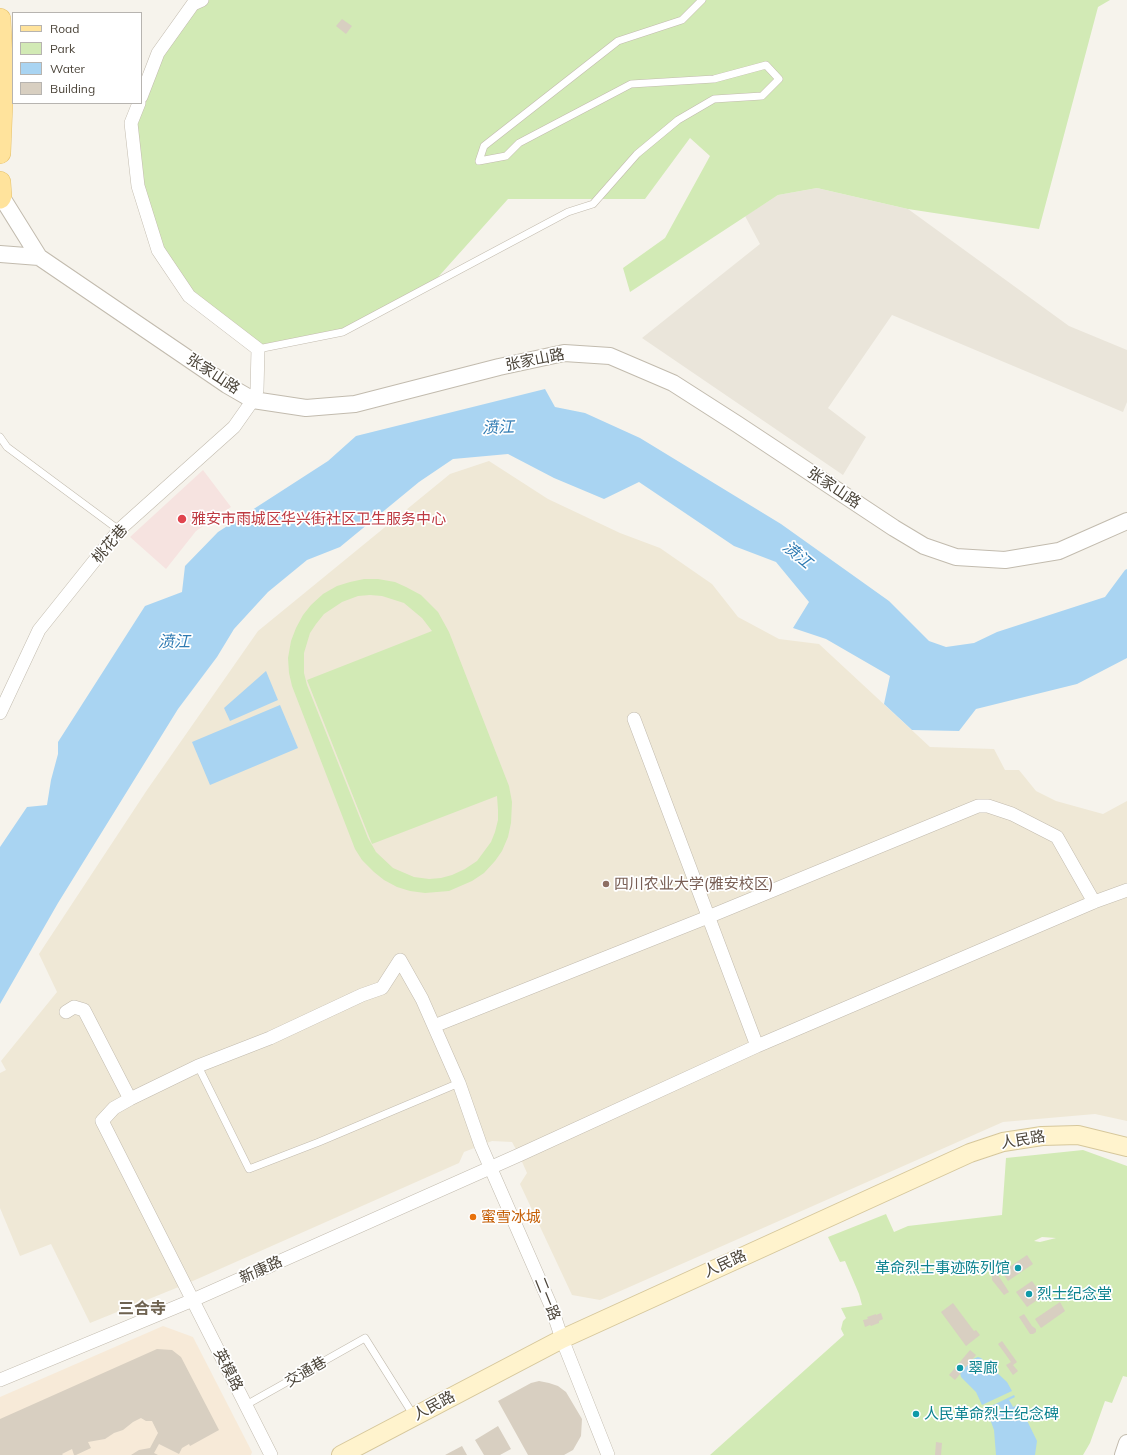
<!DOCTYPE html>
<meta charset="utf-8">
<style>
body{margin:0}
#map{position:relative;width:1127px;height:1455px;overflow:hidden;background:#f6f3ec;font-family:Mulish,sans-serif}
canvas{display:block}
.legend{position:absolute;left:12px;top:12px;width:130px;height:92px;box-sizing:border-box;background:#fff;border:1px solid #b7b4b0;margin:0;padding:5px 7px;list-style:none;font-size:12px;color:#4b4439}
.legend li{display:flex;align-items:center;gap:8px;height:20px}
.legend b{width:20px;border:1px solid #b7b4b0}
</style>
<div id="map">
<canvas width="1127" height="1455"></canvas>
<ul class="legend">
<li><b style="height:5px;background:#ffe39c"></b>Road</li>
<li><b style="height:11px;background:#d2eab5"></b>Park</li>
<li><b style="height:11px;background:#a9d4f2"></b>Water</li>
<li><b style="height:11px;background:#d8cfc1"></b>Building</li>
</ul>
</div>
<script>
const context = document.querySelector('canvas').getContext('2d');
context.lineJoin = 'round';
function fillPath(path, color) { context.fillStyle = color; context.fill(path, 'evenodd'); }
const poly = rows => new Path2D(rows.map(r => 'M' + r).join(''));
function strokePath(path, color, width, dash) { context.strokeStyle = color; context.lineWidth = width; context.lineCap = dash ? 'butt' : 'round'; context.setLineDash(dash || []); context.stroke(path); }
function drawText(font, color, halo, rows, align = 'center') {
  context.font = font + ' Mulish,"Noto Sans SC",sans-serif'; context.lineWidth = 3.5; context.setLineDash([]); context.textBaseline = 'middle'; context.strokeStyle = halo; context.fillStyle = color; for (const [text, x, y, turn = 0] of rows) {
    context.save(); context.translate(x, y); context.rotate((+turn || 0) * Math.PI / 180); context.textAlign = isNaN(turn) ? turn : align; if (halo) context.strokeText(text, 0, 0); context.fillText(text, 0, 0); context.restore();
  }
}
fillPath(poly([
 [817,188,908,209,1069,326,1127,350,1127,402,1123,412,892,315,828,408,866,437,843,475,642,338,760,244,745,216,778,195]
]), '#eae5da');
fillPath(poly([
 [163,1326,193,1337,252,1452,251,1455,0,1455,0,1397]
]), '#f7ead8');
fillPath(poly([
 [489,461,548,499,620,533,660,548,712,584,738,617,779,639,819,644,930,747,994,749,1005,770,1019,770,1036,791,1056,801,1103,814,1127,801,1127,1121,1095,1114,1003,1122,600,1300,572,1295,520,1184,527,1173,519,1155,512,1142,492,1141,464,1152,459,1163,186,1284,90,1323,51,1244,20,1256,0,1208,0,1073,6,1070,1,1061,57,992,39,954,147,790,258,631,450,474]
]), '#efe8d6');
fillPath(poly([
 [203,470,231,507,196,531,166,569,130,537]
]), '#f6e3e0');
fillPath(poly([
 [202,0,1110,0,1098,7,1039,229,908,209,817,188,778,195,630,292,623,268,665,238,710,156,690,138,645,199,508,199,431,285,343,332,258,349,189,296,158,250,138,186,131,123,158,53],
 [364,579,378,579,395,582,406,587,421,595,438,612,449,632,509,786,512,802,511,823,508,837,502,851,495,861,484,873,472,881,449,891,425,893,410,891,397,887,384,880,374,872,362,860,355,849,292,686,289,673,288,658,291,641,296,628,303,615,311,605,323,594,337,586,350,582],
 [370,595,382,596,404,603,422,618,432,631,307,680,372,844,497,796,498,810,498,820,495,832,491,842,477,861,465,869,452,875,441,878,429,879,414,877,393,868,376,852,368,838,307,685,304,673,304,653,310,633,316,624,324,614,342,602,358,596],
 [1083,1150,1127,1166,1127,1377,1123,1376,1112,1403,1105,1401,1090,1443,1083,1455,710,1455,844,1335,841,1329,843,1321,846,1318,841,1308,862,1305,859,1294,845,1261,840,1262,828,1237,886,1214,894,1232,908,1226,1002,1215,1006,1158],
 [1042,1237,1056,1238,1040,1242,1034,1241]
]), '#d2eab5');
fillPath(poly([
 [545,389,555,407,585,413,640,438,781,524,889,601,929,641,946,647,974,643,997,632,1105,597,1125,570,1127,569,1127,658,1077,684,976,709,959,731,912,730,884,704,890,676,826,639,793,628,809,602,776,562,734,546,639,482,604,499,554,478,508,454,453,459,419,482,340,547,307,560,268,592,234,629,217,657,178,709,58,903,0,1004,0,847,27,807,47,805,51,780,58,754,58,742,145,606,182,592,185,566,218,532,328,461,356,436],
 [266,671,278,700,230,721,224,708],
 [280,705,298,748,210,785,192,742],
 [978,1357,981,1358,1007,1382,1012,1391,982,1405,976,1392,961,1377,960,1373,973,1359],
 [1014,1395,1015,1397,1009,1400,1012,1405,1013,1407,1019,1404,1037,1441,1035,1455,996,1455,994,1430,990,1419,1003,1412,999,1405,986,1412,985,1409]
]), '#a9d4f2');
fillPath(poly([
 [342,19,352,26,346,34,336,26],
 [1027,1255,1033,1264,1008,1281,1002,1272],
 [995,1275,998,1275,1009,1292,1004,1295,992,1280,992,1276],
 [1032,1281,1043,1296,1027,1307,1016,1292],
 [1060,1302,1065,1311,1041,1328,1035,1319],
 [953,1303,974,1331,976,1330,980,1335,966,1346,941,1312],
 [881,1313,883,1319,879,1321,879,1323,871,1326,870,1325,865,1327,863,1320,868,1319,867,1317,876,1314,876,1315],
 [1024,1314,1032,1326,1036,1329,1036,1332,1033,1334,1030,1334,1019,1317],
 [1002,1341,1017,1362,1013,1365,1018,1371,1013,1375,1006,1365,1011,1362,998,1344],
 [157,1349,172,1350,181,1357,219,1430,190,1446,189,1444,182,1448,179,1454,159,1444,154,1453,158,1455,131,1455,139,1450,150,1448,158,1433,152,1421,146,1421,141,1418,133,1422,123,1430,114,1433,105,1439,88,1442,91,1448,76,1455,74,1455,72,1449,62,1454,63,1455,0,1455,0,1419],
 [970,1350,976,1355,955,1380,949,1375],
 [539,1381,549,1383,558,1386,566,1392,582,1419,581,1436,573,1450,564,1455,528,1455,498,1401,531,1383],
 [498,1426,511,1449,500,1455,484,1455,475,1440],
 [936,1442,942,1443,941,1455,935,1455],
 [462,1446,467,1455,445,1455]
]), '#d8cfc1');
const service = poly([
 [258,349,343,332,568,212,593,204,637,154,678,120,714,99,762,96,779,79,766,65,714,79,631,84,519,143,506,156,479,161,484,146,618,41,682,20,702,0],
 [0,437,7,447,119,530],
 [198,1066,249,1169,319,1142,459,1083],
 [246,1405,365,1338,414,1416]
]);
const minor = poly([
 [141,97,158,53,193,4,202,0],
 [0,713,39,630,119,530,234,427,253,400,257,390,258,349,189,296,158,250,138,186,131,123,139,103],
 [634,719,757,1046],
 [66,1012,74,1007,84,1010,130,1099,114,1108,102,1121,271,1455],
 [434,1026,708,917,978,806,988,806,1012,814,1057,837,1094,902],
 [130,1099,198,1066,270,1038,362,995,382,988,400,960,422,999,459,1083,481,1146,551,1306,562,1339,608,1455],
 [0,1380,193,1300,519,1155,757,1046,1094,902,1127,890]
]);
const tertiary = poly([
 [1,196,39,257,227,385,253,400,306,408,355,404,499,367,564,353,610,356,673,383,737,424,894,528,924,546,956,557,1005,560,1059,551,1127,521],
 [0,254,39,257],
 [1123,1455,1127,1443]
]);
const secondary = poly([
 [341,1455,562,1339,970,1153,1003,1142,1042,1136,1078,1135,1127,1147]
]);
const primary = poly([
 [0,19,3,79,0,153],
 [0,182,1,196,0,198]
]);
strokePath(service, '#c2bbae', 8);
strokePath(minor, '#c2bbae', 14);
strokePath(tertiary, '#c2bbae', 18);
strokePath(secondary, '#d6c79b', 20);
strokePath(primary, '#e6c16a', 22);
strokePath(service, '#fff', 7);
strokePath(minor, '#fff', 13);
strokePath(tertiary, '#fff', 16);
strokePath(secondary, '#fff3cd', 18);
strokePath(primary, '#ffe39c', 21);
for (const [x, y, r, color] of [
 [182,519,5,"#e0444e"],
 [606,884,4,"#8d6e63"],
 [473,1217,4,"#e8710a"],
 [1018,1268,4,"#0f9aa8"],
 [1029,1294,4,"#0f9aa8"],
 [960,1368,4,"#0f9aa8"],
 [916,1414,4,"#0f9aa8"]
]) { const dot = new Path2D(); dot.arc(x, y, r, 0, 2 * Math.PI); context.fillStyle = color; context.fill(dot); strokePath(dot, '#fff', 1.5); }
drawText('15px', '#4b4439', '#fff', [
 ["张家山路",535,360,-11],
 ["张家山路",213,374,33],
 ["张家山路",834,488,34],
 ["桃花巷",110,544,-49],
 ["人民路",1023,1140,-9],
 ["人民路",725,1264,-24],
 ["新康路",261,1270,-24],
 ["二一路",547,1299,68],
 ["英模路",228,1370,63],
 ["交通巷",306,1372,-30],
 ["人民路",434,1406,-28]
]);
drawText('15px', '#be3a42', '#fff', [
 ["雅安市雨城区华兴街社区卫生服务中心",191,519]
], 'left');
drawText('15px', '#785e54', '#fff', [
 ["四川农业大学(雅安校区)",614,884]
], 'left');
drawText('15px', '#c56008', '#fff', [
 ["蜜雪冰城",481,1217]
], 'left');
drawText('15px', '#0d838f', '#fff', [
 ["革命烈士事迹陈列馆",1010,1268,"right"],
 ["烈士纪念堂",1037,1294],
 ["翠廊",968,1368],
 ["人民革命烈士纪念碑",924,1414]
], 'left');
drawText('italic 16px', '#2e7ab2', '#fff', [
 ["𣸣江",498,428,-2],
 ["𣸣江",797,555,40],
 ["𣸣江",174,642]
]);
drawText('bold 16px', '#6e6250', '#fff', [
 ["三合寺",142,1309]
]);
</script>
